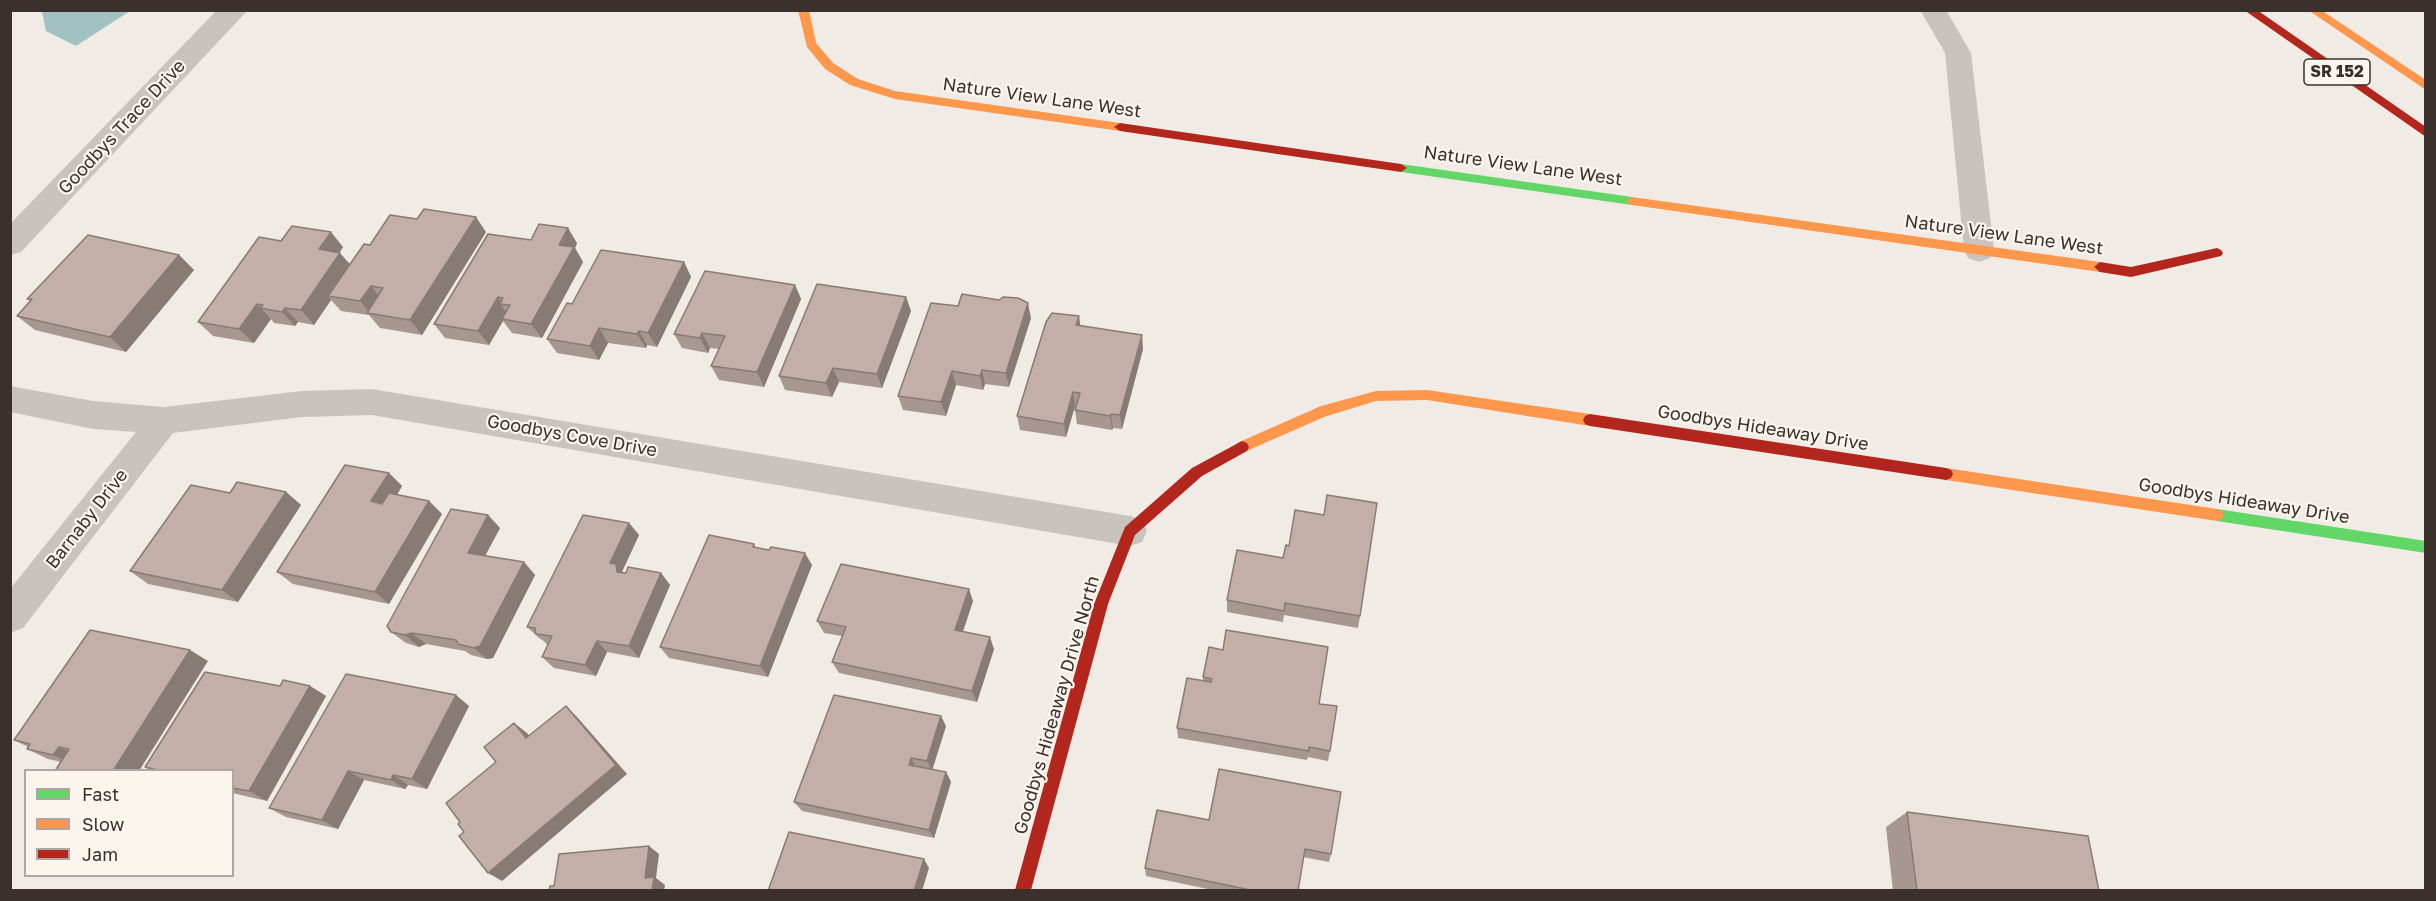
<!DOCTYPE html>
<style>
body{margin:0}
#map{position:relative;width:2436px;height:901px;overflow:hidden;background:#f0ebe5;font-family:"Golos Text",sans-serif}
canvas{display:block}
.frame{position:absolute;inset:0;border:12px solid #3b302b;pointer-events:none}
.legend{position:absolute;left:24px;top:769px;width:210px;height:108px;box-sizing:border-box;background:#fbf5ee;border:2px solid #aea6a0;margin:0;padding:8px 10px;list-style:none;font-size:18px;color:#3b302b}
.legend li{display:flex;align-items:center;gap:12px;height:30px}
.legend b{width:30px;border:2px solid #aea6a0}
</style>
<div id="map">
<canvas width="2436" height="901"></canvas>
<div class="frame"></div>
<ul class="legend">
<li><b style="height:8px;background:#63d668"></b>Fast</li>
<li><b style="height:8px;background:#ff974d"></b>Slow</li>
<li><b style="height:8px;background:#b3261e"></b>Jam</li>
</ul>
</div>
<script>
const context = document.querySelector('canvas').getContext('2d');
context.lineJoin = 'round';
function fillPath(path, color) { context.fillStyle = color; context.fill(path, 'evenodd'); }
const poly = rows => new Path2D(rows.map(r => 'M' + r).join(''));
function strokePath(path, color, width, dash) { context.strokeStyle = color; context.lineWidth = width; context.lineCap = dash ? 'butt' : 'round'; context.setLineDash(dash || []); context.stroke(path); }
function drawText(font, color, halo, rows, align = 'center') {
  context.font = font + ' "Golos Text",sans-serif'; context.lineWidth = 4.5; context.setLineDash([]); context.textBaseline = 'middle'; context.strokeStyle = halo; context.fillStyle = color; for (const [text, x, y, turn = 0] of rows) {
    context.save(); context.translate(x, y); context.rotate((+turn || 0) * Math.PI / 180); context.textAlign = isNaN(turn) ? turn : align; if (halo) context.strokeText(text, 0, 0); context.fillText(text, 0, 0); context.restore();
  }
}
fillPath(poly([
 [45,10,129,10,130,11,76,46,46,31,42,12]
]), '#a1c2c1');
fillPath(poly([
 [217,10,248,10,21,252,10,255,10,224,217,10],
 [1920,10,1946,10,1971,53,1994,250,1990,258,1979,262,1968,258,1964,250,1945,53,1920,10],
 [10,386,93,401,164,407,302,391,372,389,1130,516,1142,520,1147,531,1142,542,1130,546,372,415,302,417,173,433,23,628,10,633,10,589,136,432,93,429,10,412,10,386]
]), '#c9c3be');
fillPath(poly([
 [1401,164,1632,197,1638,201,1632,205,1401,172,1395,168,1401,164],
 [2217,509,2426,541,2426,553,2217,521,2212,519,2210,515,2212,511,2217,509]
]), '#63d668');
fillPath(poly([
 [798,10,809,10,816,43,833,63,858,79,895,91,1120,123,1126,127,1120,131,895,99,850,85,825,69,807,47,798,10],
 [2308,10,2321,10,2426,80,2426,90,2308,10],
 [1632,197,2100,262,2106,267,2100,272,1632,205,1626,201,1632,197],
 [1427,390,1590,414,1595,416,1597,420,1595,424,1590,426,1427,400,1376,401,1324,417,1242,453,1237,451,1235,447,1237,443,1321,406,1376,391,1427,390],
 [1946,468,2217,509,2222,511,2224,515,2222,519,2217,521,1946,480,1941,478,1939,474,1941,470,1946,468]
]), '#ff974d');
fillPath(poly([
 [2244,10,2257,10,2426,127,2426,137,2244,10],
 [1120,123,1401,164,1407,168,1401,172,1120,131,1114,127,1120,123],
 [2217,248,2221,250,2223,253,2221,256,2131,277,2100,272,2094,267,2100,262,2131,267,2217,248],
 [1590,414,1946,468,1951,470,1953,474,1951,478,1946,480,1590,426,1585,424,1583,420,1585,416,1590,414],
 [1242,441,1247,443,1249,447,1247,451,1202,476,1135,535,1108,604,1031,890,1015,890,1094,604,1125,527,1192,468,1242,441]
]), '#b3261e');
fillPath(poly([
 [486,232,422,335,380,328,369,315,341,311,331,300,314,325,298,322,295,326,274,323,271,319,254,343,213,336,198,322,281,241,343,247,339,253,350,264,370,245],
 [577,243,575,248,583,262,542,338,512,333,503,321,489,345,445,338,434,324],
 [179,255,194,270,126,352,35,330,17,316,30,301,27,299],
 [684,262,691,277,657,347,647,345,646,348,608,343,599,360,557,353,547,339],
 [795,285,801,299,764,387,719,380,711,366,719,349,710,348,708,353,682,348,674,334],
 [906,297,911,311,882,388,839,382,832,397,785,390,779,376],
 [1031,318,1009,387,985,384,983,390,956,385,946,416,903,410,898,396],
 [1080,326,1143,349,1122,429,1113,428,1112,430,1077,424,1075,410,1075,406,1066,437,1020,430,1017,416],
 [389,473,402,486,397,495,429,501,442,514,389,604,293,584,277,572],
 [286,492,301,505,238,602,148,584,130,571,230,493],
 [488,515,500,528,485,556,524,562,535,575,493,658,487,659,471,655,465,651,426,644,419,647,406,643,391,632],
 [629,523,639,535,622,571,623,573,661,573,670,585,639,658,607,652,596,676,554,668,542,657,548,645,541,639,539,638,527,627],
 [754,544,756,548,769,550,812,565,768,677,669,658,660,647],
 [1283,558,1360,616,1358,628,1284,615,1283,622,1227,612,1227,600],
 [973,601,963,632,994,649,977,702,839,673,832,662,842,636,824,633,817,621],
 [208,661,61,762,48,759,27,749,28,747,14,740],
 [1203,677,1319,704,1330,751,1328,761,1308,757,1307,760,1178,738,1177,728,1203,681],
 [310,686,326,696,267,801,232,793,232,771,151,771,145,767],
 [469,706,427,789,408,785,405,789,364,780,338,829,286,817,269,808],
 [946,726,932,769,946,772,951,782,934,838,802,811,794,802],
 [1157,810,1331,854,1329,862,1303,857,1298,891,1217,891,1146,876,1145,868],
 [1907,812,2099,891,1893,891,1886,827]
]), '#a89690');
fillPath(poly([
 [476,217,486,232,422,335,410,320],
 [568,228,577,243,575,248,583,262,542,338,531,324,559,245],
 [331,232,343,247,332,265,319,249],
 [340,253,353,268,328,296,331,300,314,325,301,310],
 [179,255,194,270,126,352,110,337],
 [684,262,691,277,657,347,648,333],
 [795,285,801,299,764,387,757,372],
 [371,286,383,301,371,314,360,301],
 [498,297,502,304,500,304,507,313,502,319,503,321,489,345,478,331],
 [906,297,911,311,882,388,877,374],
 [1028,303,1031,318,1009,387,1006,373],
 [257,304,271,319,254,343,239,329],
 [285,308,298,322,295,326,282,312],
 [1079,316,1081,331,1076,325],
 [599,328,608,343,599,360,590,346],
 [639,331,647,345,646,348,637,334],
 [702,333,710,348,708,353,700,338],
 [1142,335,1143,349,1122,429,1120,415],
 [833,368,839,382,832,397,826,383],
 [982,370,985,384,983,390,980,376],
 [952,371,956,385,946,416,941,402],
 [1073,392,1075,406,1066,437,1064,424],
 [1111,414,1113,428,1112,430,1110,416],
 [389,473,402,486,385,514,371,501],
 [286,492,301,505,238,602,222,590],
 [429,501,442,514,389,604,375,592],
 [488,515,500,528,480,565,468,553],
 [629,523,639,535,622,572,626,577,627,584,610,563],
 [805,553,812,565,768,677,760,666],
 [524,562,535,575,493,658,487,659,474,648],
 [661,573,670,585,639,658,629,646],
 [969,589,973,601,959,642,955,630],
 [412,633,426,644,419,647,405,635],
 [990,637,994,649,977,702,972,691],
 [597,641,607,652,596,676,585,665],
 [190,650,208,661,139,771,113,771],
 [310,686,326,696,267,801,249,791],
 [456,695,469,706,427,789,412,779],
 [566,706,577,717,627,774,502,881,488,873],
 [941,716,946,726,932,771,927,761],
 [514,723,527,733,539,748,526,738],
 [59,747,79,757,74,765,53,755],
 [911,758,916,768,909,765],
 [348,771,364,780,338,829,322,820],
 [946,772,951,782,934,838,929,830],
 [393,775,408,785,405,789,391,780],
 [649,846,659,854,656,878,665,885,664,891,652,891,645,878],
 [924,859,929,868,922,891,914,891]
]), '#887a75');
const building = poly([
 [424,209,476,217,410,320,367,313,383,288,371,286,360,301,328,296,364,244,370,245,390,215,417,219,424,209],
 [539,224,568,228,559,245,574,247,531,324,502,319,510,305,500,304,503,298,498,297,478,331,434,324,488,234,531,240,539,224],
 [292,226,331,232,319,249,340,253,301,310,285,308,282,312,260,308,263,305,257,304,239,329,198,322,259,237,281,241,292,226],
 [88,235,179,255,110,337,17,316,32,299,27,299,88,235],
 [601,250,684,262,648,333,639,331,637,334,599,328,590,346,547,339,567,303,572,304,601,250],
 [705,271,795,285,757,372,711,366,725,336,702,333,700,338,674,334,705,271],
 [817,284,906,297,877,374,833,368,826,383,779,376,817,284],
 [962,294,999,300,1003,297,1018,298,1028,303,1006,373,982,370,980,376,952,371,941,402,898,396,931,303,958,306,962,294],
 [1052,313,1079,316,1076,325,1142,335,1120,415,1111,414,1110,416,1075,410,1080,393,1073,392,1064,424,1017,416,1046,322,1052,313],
 [345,465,389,473,371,501,382,504,389,493,429,501,375,592,277,572,345,465],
 [237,482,286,492,222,590,130,571,191,485,230,493,237,482],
 [1327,495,1377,503,1360,616,1285,603,1284,611,1227,600,1237,550,1283,558,1286,545,1289,546,1295,510,1324,515,1327,495],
 [451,509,488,515,468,553,524,562,480,646,474,648,458,644,456,640,412,633,405,635,391,632,387,626,451,509],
 [583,515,629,523,610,563,616,564,617,572,626,573,628,567,661,573,629,646,597,641,585,665,542,657,552,636,536,634,535,628,527,627,583,515],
 [709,535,754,544,753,547,769,550,771,547,805,553,760,666,660,647,709,535],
 [841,564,969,589,955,630,990,637,972,691,832,662,846,627,817,621,841,564],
 [90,630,190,650,113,771,55,771,69,749,59,747,53,755,27,749,30,744,14,740,90,630],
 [1226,630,1328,647,1319,704,1337,706,1330,751,1309,747,1309,751,1177,728,1187,678,1211,682,1212,679,1203,677,1209,647,1223,650,1226,630],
 [205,672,280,686,283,680,310,686,249,791,232,788,232,771,162,771,145,767,205,672],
 [346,674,456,695,412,779,393,775,391,780,348,771,322,820,269,808,346,674],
 [834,695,941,716,927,761,911,758,909,765,946,772,929,830,794,802,834,695],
 [566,706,616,765,488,873,459,836,464,832,458,824,460,822,446,803,496,762,484,747,514,723,526,738,566,706],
 [1219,769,1341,792,1331,854,1305,849,1298,891,1255,891,1145,868,1157,810,1209,820,1219,769],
 [1907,812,2088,836,2099,891,1917,891,1907,812],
 [789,832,924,859,914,891,768,891,789,832],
 [649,846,645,878,654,877,652,891,549,891,550,886,554,886,559,854,649,846]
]);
fillPath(building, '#c3afa7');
strokePath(building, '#887a75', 1.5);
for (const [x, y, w] of [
 [2337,72,66]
]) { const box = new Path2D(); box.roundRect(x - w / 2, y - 13, w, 26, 4.5); context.fillStyle = '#fbf5ee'; context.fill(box); strokePath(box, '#3b302b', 1.5); }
drawText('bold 16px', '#3b302b', null, [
 ["SR 152",2337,72]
]);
drawText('18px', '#3b302b', '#fbf5ee', [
 ["Nature View Lane West",1042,98,8],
 ["Goodbys Trace Drive",122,127,-47],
 ["Nature View Lane West",1523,166,8],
 ["Nature View Lane West",2004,235,8],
 ["Goodbys Hideaway Drive",1763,428,9],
 ["Goodbys Cove Drive",572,436,10],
 ["Goodbys Hideaway Drive",2244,501,9],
 ["Barnaby Drive",87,519,-52],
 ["Goodbys Hideaway Drive North",1057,705,-74]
]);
</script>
